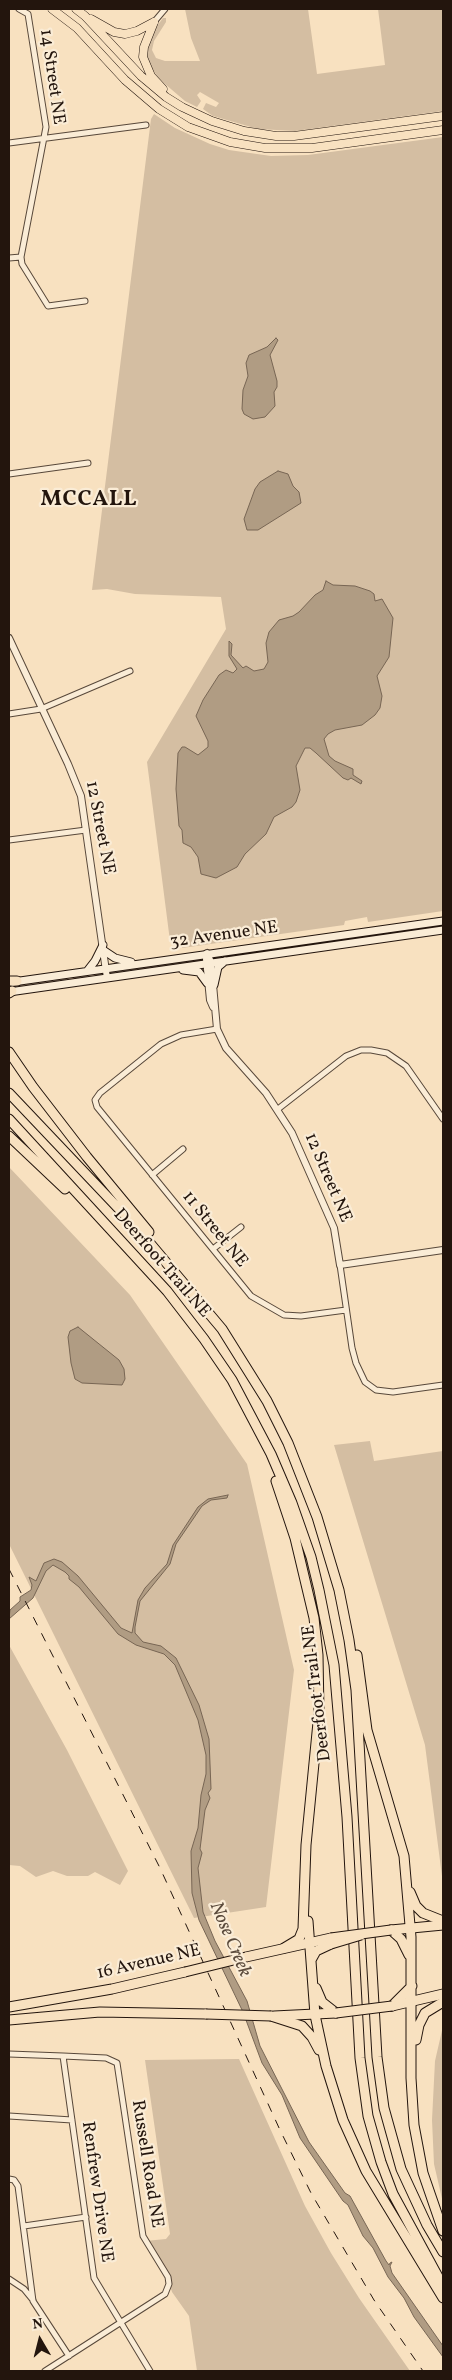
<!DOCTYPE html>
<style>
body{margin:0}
#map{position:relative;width:452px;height:2380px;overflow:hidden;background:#f8e1c0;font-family:Vollkorn,serif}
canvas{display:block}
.frame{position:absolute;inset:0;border:10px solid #23150d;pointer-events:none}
.north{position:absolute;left:15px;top:2315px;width:50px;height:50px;-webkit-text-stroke:4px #faecd6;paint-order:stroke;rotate:352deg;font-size:14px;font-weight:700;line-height:20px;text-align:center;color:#23150d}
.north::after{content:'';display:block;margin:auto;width:18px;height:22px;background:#23150d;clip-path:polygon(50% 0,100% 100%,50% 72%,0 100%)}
</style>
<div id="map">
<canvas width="452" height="2380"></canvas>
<div class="frame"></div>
<div class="north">N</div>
</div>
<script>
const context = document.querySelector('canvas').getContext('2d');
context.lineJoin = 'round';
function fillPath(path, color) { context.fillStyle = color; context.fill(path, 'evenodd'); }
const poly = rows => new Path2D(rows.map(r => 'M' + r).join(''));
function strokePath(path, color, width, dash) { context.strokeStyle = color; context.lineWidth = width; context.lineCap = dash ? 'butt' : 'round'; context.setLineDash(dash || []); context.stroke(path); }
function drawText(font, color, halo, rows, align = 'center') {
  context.font = font + ' Vollkorn,serif'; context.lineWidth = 4.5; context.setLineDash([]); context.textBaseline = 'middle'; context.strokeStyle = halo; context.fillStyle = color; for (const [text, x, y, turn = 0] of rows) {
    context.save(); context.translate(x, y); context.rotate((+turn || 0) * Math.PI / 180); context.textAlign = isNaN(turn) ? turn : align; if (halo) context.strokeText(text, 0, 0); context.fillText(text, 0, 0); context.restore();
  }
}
fillPath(poly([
 [185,9,308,9,317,74,385,65,378,9,443,9,443,111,295,131,258,129,213,116,203,109,206,103,216,107,219,103,200,92,197,95,201,101,197,107,185,101,158,78,147,60,146,41,163,18,166,18,166,22,154,41,152,50,156,58,165,61,200,61,191,38],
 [154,114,175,128,210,144,229,150,271,156,308,155,443,137,443,911,368,922,367,917,345,921,344,925,182,948,182,940,170,941,147,762,226,629,221,597,135,594,107,589,92,590,151,119],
 [9,1167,130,1295,247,1464,294,1670,266,1907,194,1918,9,1544],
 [370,1441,374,1461,443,1451,443,1884,425,1745,334,1445],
 [9,1645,67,1750,128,1871,120,1885,95,1872,88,1876,67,1876,53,1871,36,1877,20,1866,9,1865],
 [443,2026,443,2203,434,2164,432,2120,435,2061],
 [239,2059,305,2206,331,2253,359,2298,410,2371,197,2371,189,2316,172,2292,169,2282,145,2241,166,2239,170,2234,145,2060]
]), '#d4bea2');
const water = poly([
 [276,338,278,340,270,355,277,381,277,387,274,392,275,406,265,417,253,419,244,414,242,409,243,390,248,376,246,363,249,355,267,347,276,338],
 [278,471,288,474,293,486,299,492,301,503,258,530,247,530,244,519,255,489,260,482,278,471],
 [326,581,333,585,355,586,370,591,374,594,375,601,382,599,393,618,389,657,377,676,382,696,380,708,375,715,362,725,335,730,328,734,324,739,329,756,335,761,353,769,353,775,362,781,361,784,351,778,348,780,343,778,316,753,310,748,305,748,296,766,300,790,296,802,292,807,274,817,266,834,245,854,237,867,216,878,201,874,198,857,191,847,183,843,182,830,179,826,176,789,178,753,182,747,185,747,198,755,208,747,208,741,196,716,203,700,219,675,226,670,233,673,237,669,229,656,229,641,232,644,231,655,243,668,246,666,254,671,264,669,268,662,266,643,269,632,279,620,293,616,299,612,315,595,323,590,326,581],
 [78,1327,119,1360,124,1369,125,1379,122,1385,82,1383,75,1379,71,1363,68,1337,70,1331,78,1327],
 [228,1495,227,1498,211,1500,202,1506,176,1544,170,1564,140,1601,135,1627,135,1633,143,1642,161,1646,176,1658,199,1705,209,1739,211,1789,208,1793,210,1798,205,1810,200,1849,202,1853,198,1868,203,1912,215,1941,247,2001,260,2046,309,2142,345,2193,350,2196,386,2261,389,2265,390,2263,392,2262,390,2266,392,2273,443,2346,443,2357,414,2317,404,2298,388,2277,373,2248,363,2236,348,2205,343,2201,300,2138,282,2095,262,2063,243,2012,199,1920,192,1893,191,1851,198,1828,201,1795,206,1774,206,1755,198,1720,175,1665,164,1654,136,1645,118,1634,79,1587,69,1579,69,1576,65,1572,53,1565,46,1571,33,1598,9,1619,10,1610,20,1601,20,1597,31,1590,32,1585,29,1577,36,1581,44,1563,54,1559,62,1562,78,1576,121,1628,132,1633,138,1600,145,1588,167,1564,173,1545,198,1507,208,1499,228,1495]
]);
fillPath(water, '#b09c83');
strokePath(water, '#786654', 1);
const minor = poly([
 [19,9,28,14,46,127,21,257,22,264,48,306,85,301],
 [154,22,165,9],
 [9,143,146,125],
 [9,258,21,257],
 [9,474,88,463],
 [9,714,41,709,130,671],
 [9,840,86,830],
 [217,1029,181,1035,161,1044,100,1093,95,1100,97,1107,251,1296,284,1315,301,1316,346,1310],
 [278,1109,346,1056,361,1050,371,1050,387,1053,406,1066,443,1119],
 [152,1175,183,1149],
 [213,1249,241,1227],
 [340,1265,352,1348,356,1363,365,1382,376,1390,393,1392,443,1385],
 [9,2054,63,2056,94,2278,150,2371],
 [9,2116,72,2120],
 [9,2179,14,2180,18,2186,33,2301,69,2356],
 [24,2226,86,2217],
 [9,2279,24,2289,33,2300],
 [45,2371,165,2294,169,2284,168,2277,143,2236,117,2063,106,2058,63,2056]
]);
const tertiary = poly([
 [9,638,68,764,81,796,107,978],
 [207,953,211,962,217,1029,226,1048,266,1093,292,1133,334,1228,340,1265,443,1250],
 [206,959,210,1000,213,1007]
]);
const secondary = poly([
 [103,950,115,958,131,962],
 [88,970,95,961,103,945],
 [183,970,199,972,207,983],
 [13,982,443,921],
 [214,985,218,967,225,961],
 [9,992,443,930]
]);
const primary = poly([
 [52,9,77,28,125,80,159,109,188,127,230,142,265,148,312,148,443,130],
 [76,9,85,16,141,76,166,97,182,107,212,121,244,131,276,136,294,136,443,116],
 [91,19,114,32,125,34,137,31,154,22],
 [154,22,144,47,143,57,151,76,163,89]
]);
const trunk = poly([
 [391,1930,443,1925],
 [246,1957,331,1938],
 [392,2006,443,1994],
 [9,2007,112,1989,185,1972],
 [274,2016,336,2013],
 [9,2020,100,2012,206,2014]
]);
const motorway = poly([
 [9,981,17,981],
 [9,993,12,991],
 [9,1052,33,1087,87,1157,149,1232],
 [9,1093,138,1229,222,1329,267,1401,288,1443,317,1517,339,1590,349,1640,356,1690,377,2057,384,2108,401,2169,427,2225,443,2252],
 [9,1119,167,1291,204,1339,232,1380,271,1454,292,1503,311,1557,319,1590,334,1665,347,1817,360,2058,368,2116,381,2162,393,2194,443,2286],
 [9,1136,65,1189],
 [276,1481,295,1538,314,1618,318,1655,319,1712,306,1845,303,1929,299,1939,284,1948],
 [357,1655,367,1730,404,1856,411,1937,411,2078,414,2125,423,2173,443,2231],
 [410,1892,416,1906,423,1913,443,1921],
 [308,1921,315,2015,326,2066,343,2120,366,2171,443,2298],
 [391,1930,401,1939,409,1955],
 [311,1960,316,1951,331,1944],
 [316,1988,322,2002,336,2013],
 [392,2006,412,1986],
 [271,2016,302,2026,312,2037,319,2050],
 [416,2040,419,2025,425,2013,443,2002]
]);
strokePath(minor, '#58483a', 7);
strokePath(tertiary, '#58483a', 8);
strokePath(secondary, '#23150d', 9);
strokePath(primary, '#23150d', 9);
strokePath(trunk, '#23150d', 11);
strokePath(motorway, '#23150d', 11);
strokePath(minor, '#faecd6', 5);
strokePath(tertiary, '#faecd6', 6);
strokePath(secondary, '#faecd6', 7);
strokePath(primary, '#f8e1c0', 8);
strokePath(trunk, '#f8e1c0', 9);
strokePath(motorway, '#f8e1c0', 9);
strokePath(poly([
 [9,1569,160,1868,280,2130,311,2193,374,2300,423,2371]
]), '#23150d', 1, [9, 9]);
const trunkBridge = poly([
 [331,1938,391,1930],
 [185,1972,246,1957],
 [336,2013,392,2006],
 [206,2014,271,2016]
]);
const motorwayBridge = poly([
 [331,1944,361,1935]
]);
strokePath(trunkBridge, '#23150d', 11, []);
strokePath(motorwayBridge, '#23150d', 11, []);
strokePath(trunkBridge, '#f8e1c0', 9);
strokePath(motorwayBridge, '#f8e1c0', 9);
drawText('18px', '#23150d', '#faecd6', [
 ["14 Street NE",51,77,82],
 ["12 Street NE",99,828,79],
 ["32 Avenue NE",224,936,-8],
 ["12 Street NE",327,1178,67],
 ["11 Street NE",214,1230,51],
 ["Deerfoot Trail NE",161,1264,49],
 ["Deerfoot Trail NE",318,1693,-97],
 ["16 Avenue NE",149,1963,-13],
 ["Russell Road NE",146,2164,81],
 ["Renfrew Drive NE",96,2192,82]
]);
drawText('italic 19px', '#5b4b3c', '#faecd6', [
 ["Nose Creek",229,1940,67]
]);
context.letterSpacing = '1px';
drawText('bold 22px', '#23150d', '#faecd6', [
 ["MCCALL",89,501]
]);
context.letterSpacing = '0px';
</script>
